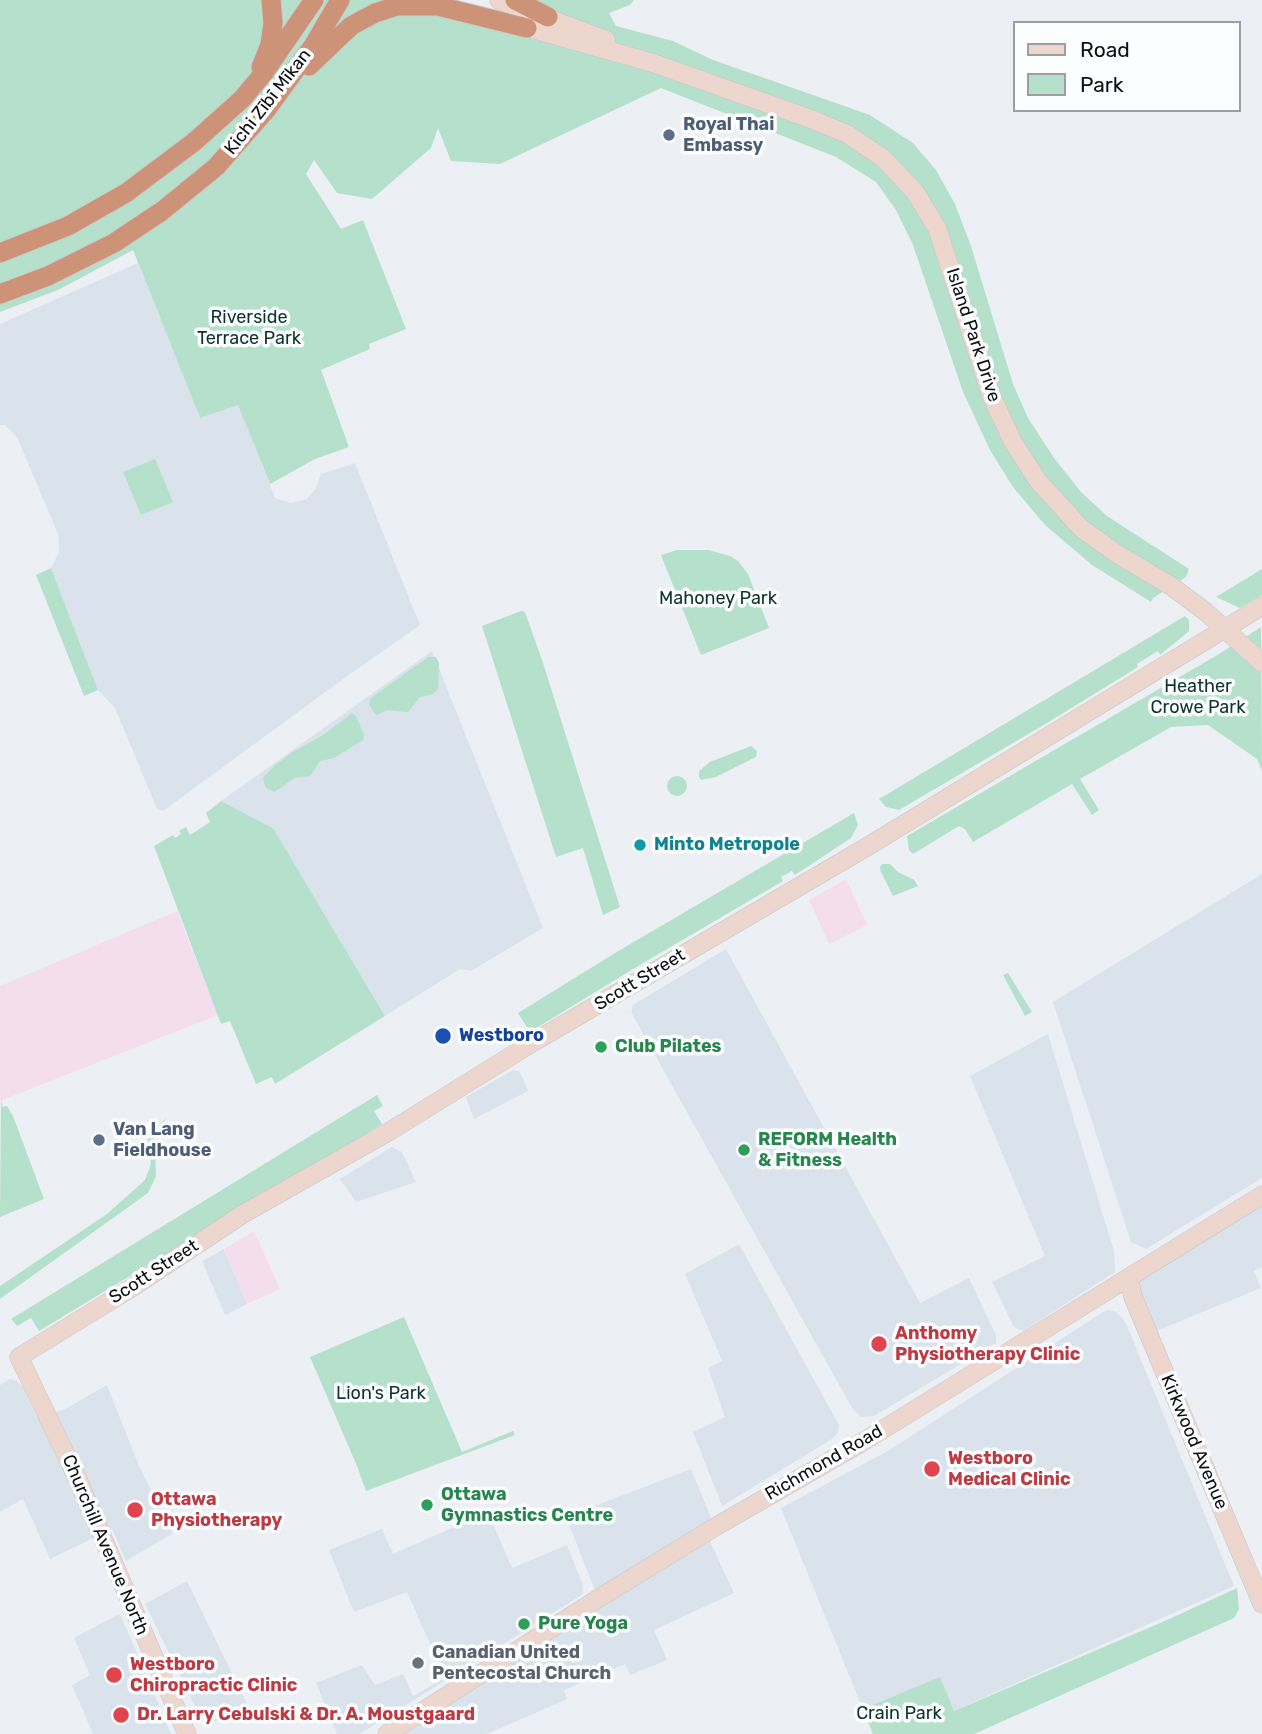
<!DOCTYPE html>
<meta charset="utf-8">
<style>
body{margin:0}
#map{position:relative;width:1262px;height:1734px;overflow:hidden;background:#ecf0f4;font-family:Rubik,sans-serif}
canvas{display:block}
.legend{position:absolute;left:1013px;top:21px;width:228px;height:91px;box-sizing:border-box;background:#fbfdfe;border:2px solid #9c9e9f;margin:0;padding:9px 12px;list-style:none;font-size:21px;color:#0e0f10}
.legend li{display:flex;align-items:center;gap:14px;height:35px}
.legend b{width:35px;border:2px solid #9c9e9f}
</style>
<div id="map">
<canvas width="1262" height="1734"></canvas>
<ul class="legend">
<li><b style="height:9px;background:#ecd6cd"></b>Road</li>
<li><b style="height:19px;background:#b5e0cc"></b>Park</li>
</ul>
</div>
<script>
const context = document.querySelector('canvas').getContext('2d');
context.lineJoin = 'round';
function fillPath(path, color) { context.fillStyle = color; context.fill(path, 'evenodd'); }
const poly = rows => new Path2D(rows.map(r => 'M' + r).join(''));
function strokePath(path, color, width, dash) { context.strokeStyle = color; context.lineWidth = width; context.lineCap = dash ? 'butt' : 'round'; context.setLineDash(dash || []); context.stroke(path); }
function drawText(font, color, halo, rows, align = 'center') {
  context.font = font + ' Rubik,sans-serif'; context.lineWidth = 7; context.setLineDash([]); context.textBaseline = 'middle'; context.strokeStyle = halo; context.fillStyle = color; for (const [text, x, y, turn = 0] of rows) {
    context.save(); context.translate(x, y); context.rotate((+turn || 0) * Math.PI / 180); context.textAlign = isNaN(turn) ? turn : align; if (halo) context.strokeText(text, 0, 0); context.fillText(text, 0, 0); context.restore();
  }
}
fillPath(poly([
 [138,263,200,418,238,404,275,498,290,503,307,499,316,488,321,474,355,463,420,625,339,682,163,811,157,809,115,708,98,690,51,568,59,552,58,534,17,437,5,425,0,425,0,324],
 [432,651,543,928,471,971,460,969,385,1016,273,828,221,801],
 [1262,874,1262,1178,1146,1249,1131,1242,1053,1002],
 [726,949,920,1303,969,1278,996,1335,996,1343,874,1416,861,1417,852,1408,631,1012,633,1005],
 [1048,1034,1114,1251,1115,1272,1023,1331,1014,1327,992,1282,1045,1256,970,1076],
 [513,1070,520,1072,528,1091,474,1119,466,1097],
 [392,1147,402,1152,416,1182,356,1202,340,1179],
 [1262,1195,1262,1267,1254,1271,1261,1288,1149,1334,1129,1278],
 [739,1244,839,1425,838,1433,832,1439,722,1506,693,1432,725,1417,708,1368,722,1361,685,1274],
 [224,1249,247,1304,225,1315,202,1261],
 [1109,1310,1116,1312,1125,1321,1234,1586,902,1734,873,1734,781,1508,888,1451,1103,1312],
 [10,1379,17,1381,23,1387,37,1418,65,1409,107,1385,139,1466,173,1533,126,1561,112,1529,50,1559,23,1499,0,1512,0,1385],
 [691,1469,715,1527,706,1533,734,1593,654,1630,667,1660,630,1675,625,1664,564,1690,567,1699,487,1734,404,1734,401,1725,598,1598,566,1517],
 [488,1512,512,1568,567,1545,583,1586,583,1594,360,1734,337,1734,316,1683,362,1665,375,1685,403,1674,413,1696,445,1678,407,1592,354,1612,329,1550,382,1529,393,1554],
 [187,1581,250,1710,204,1725,145,1604],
 [119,1614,122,1618,171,1734,93,1734,72,1685,90,1675,74,1638]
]), '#dae3ec');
fillPath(poly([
 [846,879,867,925,829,944,809,900],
 [177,911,218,1015,0,1101,0,986],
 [254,1231,280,1289,247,1304,224,1249]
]), '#f4deed');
fillPath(poly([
 [0,0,416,0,539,39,551,7,536,0,634,0,630,5,609,13,616,26,673,41,713,60,870,115,913,143,936,170,955,204,971,246,1013,384,1028,418,1054,458,1081,492,1107,516,1189,569,1186,577,1153,598,1151,602,1092,565,1045,525,1013,487,990,450,963,392,913,245,896,210,876,182,836,157,661,88,500,164,451,161,438,128,431,148,372,199,337,193,314,160,306,174,341,229,363,220,406,329,369,344,370,349,321,370,349,447,315,459,270,484,238,405,200,418,133,250,58,290,0,312],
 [155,459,173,502,141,515,123,472],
 [677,550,708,550,730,556,738,561,748,574,769,628,701,655,661,555],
 [51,568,98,690,84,696,36,575],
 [1262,569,1262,595,1240,608,1216,597],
 [521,611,525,612,543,663,620,907,603,915,583,848,556,857,482,626],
 [1185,616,1189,620,1189,631,1160,655,1158,651,1137,664,1138,667,1047,723,899,810,886,807,879,799],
 [1261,627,1262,771,1257,759,1208,725,1171,727,1080,779,1099,810,1092,815,1072,784,973,842,965,829,959,826,913,854,909,850,907,836,1219,654],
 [428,657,436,657,439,663,438,689,433,694,420,697,408,712,387,710,377,715,374,713,369,704,371,698],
 [352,713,356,716,364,735,363,740,334,758,320,761,310,776,295,778,274,792,265,787,263,778,274,766,291,753,323,735],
 [751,746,757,751,756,757,716,777,701,780,699,777,699,771,710,762],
 '667 786a10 10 0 1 1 20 0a10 10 0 1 1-20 0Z',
 [221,801,273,828,385,1016,275,1084,272,1077,256,1084,230,1021,221,1024,154,846,173,835,175,838,181,834,179,831,186,827,190,835,210,822,206,813],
 [854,813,858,825,851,838,795,875,792,871,781,877,783,881,633,969,530,1032,518,1013,620,950],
 [882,864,890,864,898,872,914,880,918,886,893,896,881,872,880,867],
 [1008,973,1032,1012,1025,1016,1003,975],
 [377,1095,383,1106,374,1111,382,1124,39,1331,31,1318,17,1326,11,1319],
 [1,1097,2,1107,7,1106,13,1116,44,1199,0,1217],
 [167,1118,158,1129,155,1138,156,1176,148,1193,0,1299,0,1286,107,1214,145,1180,151,1164,148,1140,157,1126],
 [404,1317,462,1452,513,1431,515,1435,366,1491,357,1466,310,1357],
 [1237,1588,1239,1609,1234,1618,974,1734,873,1734,863,1709,940,1677,954,1711,1167,1620]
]), '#b5e0cc');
const secondary = poly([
 [499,0,606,40],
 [515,24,653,63,811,119,847,134,883,158,915,192,937,228,991,395,1013,442,1038,481,1081,528,1117,554,1171,586,1206,612,1262,663],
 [1129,1278,1133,1297,1262,1604],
 [187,1734,78,1480,19,1357,133,1287,243,1214,390,1131,532,1043,865,848,1262,606],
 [387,1734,599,1598,715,1527,861,1443,1262,1195]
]);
const trunk = poly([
 [515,0,548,17],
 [309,66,351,26,375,13,397,6,438,6,527,28],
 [261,67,270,45,273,23,271,0],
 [0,253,68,226,126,193,194,142,242,99,263,74,314,0],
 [0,294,48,276,114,243,162,211,216,167,267,109,313,46,340,0]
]);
strokePath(secondary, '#c2c6ca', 19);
strokePath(trunk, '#cacaca', 21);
strokePath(secondary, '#ecd6cd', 18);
strokePath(trunk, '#cc9378', 19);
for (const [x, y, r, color] of [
 [669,135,7,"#5c6f8a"],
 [640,845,7,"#0f9aa8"],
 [443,1036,9,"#1a4fb4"],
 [601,1047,7,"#2e9e5b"],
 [99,1140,7,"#5c6f8a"],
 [744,1150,7,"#2e9e5b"],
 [879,1344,9,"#e0444e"],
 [932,1469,9,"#e0444e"],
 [427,1505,7,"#2e9e5b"],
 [135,1510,9,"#e0444e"],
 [524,1624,7,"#2e9e5b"],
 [418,1663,7,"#6b7280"],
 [114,1675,9,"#e0444e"],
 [121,1715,9,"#e0444e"]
]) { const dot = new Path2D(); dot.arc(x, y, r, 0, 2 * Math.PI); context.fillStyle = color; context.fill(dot); strokePath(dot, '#fbfdfe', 2.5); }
drawText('18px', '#0e0f10', '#fbfdfe', [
 ["Kichi Zībī Mīkan",268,102,-52],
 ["Island Park Drive",973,335,72],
 ["Scott Street",640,980,-31],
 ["Scott Street",154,1272,-33],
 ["Kirkwood Avenue",1194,1442,67],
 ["Richmond Road",824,1463,-30],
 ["Churchill Avenue North",105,1545,67]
]);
drawText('bold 18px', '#4e5e75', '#fbfdfe', [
 ["Royal Thai",683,125],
 ["Embassy",683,146],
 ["Van Lang",113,1130],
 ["Fieldhouse",113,1151]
], 'left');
drawText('18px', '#0e3425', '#fbfdfe', [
 ["Riverside",249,318],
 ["Terrace Park",249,339],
 ["Mahoney Park",718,599],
 ["Heather",1198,687],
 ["Crowe Park",1198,708],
 ["Lion's Park",381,1394],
 ["Crain Park",899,1714]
]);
drawText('bold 18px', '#0d838f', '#fbfdfe', [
 ["Minto Metropole",654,845]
], 'left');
drawText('bold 18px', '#164399', '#fbfdfe', [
 ["Westboro",459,1036]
], 'left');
drawText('bold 18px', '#27864d', '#fbfdfe', [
 ["Club Pilates",615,1047],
 ["REFORM Health",758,1140],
 ["& Fitness",758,1161],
 ["Ottawa",441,1495],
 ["Gymnastics Centre",441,1516],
 ["Pure Yoga",538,1624]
], 'left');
drawText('bold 18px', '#be3a42', '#fbfdfe', [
 ["Anthomy",895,1334],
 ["Physiotherapy Clinic",895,1355],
 ["Westboro",948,1459],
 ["Medical Clinic",948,1480],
 ["Ottawa",151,1500],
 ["Physiotherapy",151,1521],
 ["Westboro",130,1665],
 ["Chiropractic Clinic",130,1686],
 ["Dr. Larry Cebulski & Dr. A. Moustgaard",137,1715]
], 'left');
drawText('bold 18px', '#5b616d', '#fbfdfe', [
 ["Canadian United",432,1653],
 ["Pentecostal Church",432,1674]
], 'left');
</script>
